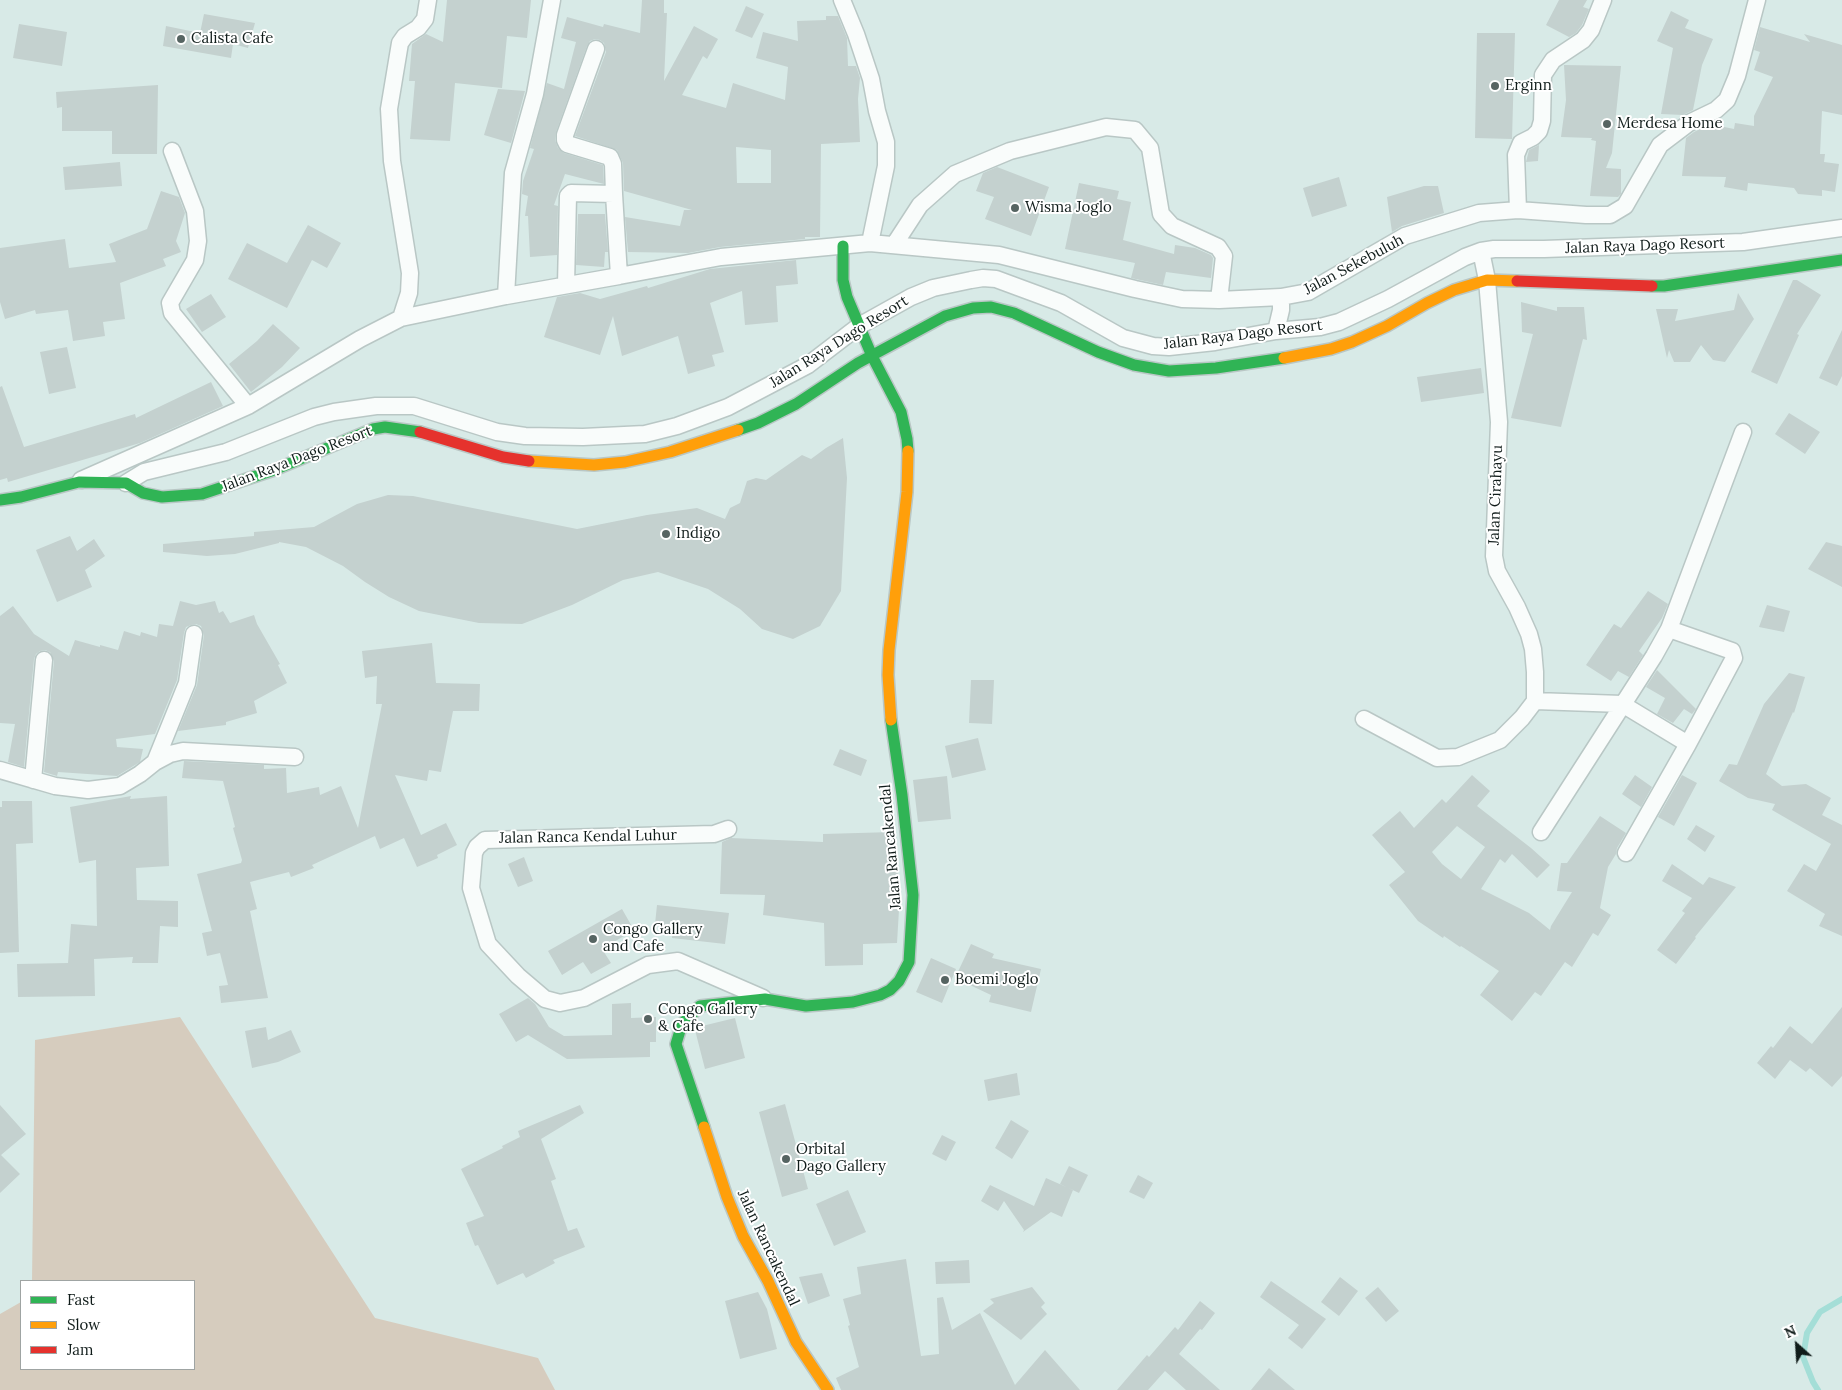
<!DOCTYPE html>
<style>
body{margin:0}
#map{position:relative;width:1842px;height:1390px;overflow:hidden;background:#d8eae7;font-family:Lora,serif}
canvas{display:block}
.legend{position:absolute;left:20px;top:1280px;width:175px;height:90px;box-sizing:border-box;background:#fff;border:1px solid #9fa4a3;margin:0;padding:6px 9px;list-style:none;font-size:15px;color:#101c1a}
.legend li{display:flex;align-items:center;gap:10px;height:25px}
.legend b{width:25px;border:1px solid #9fa4a3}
.north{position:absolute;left:1772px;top:1320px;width:50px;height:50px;-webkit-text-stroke:4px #fff;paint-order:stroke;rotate:334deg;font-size:14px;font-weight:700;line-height:20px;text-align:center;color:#101c1a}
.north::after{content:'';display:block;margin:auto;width:18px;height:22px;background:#101c1a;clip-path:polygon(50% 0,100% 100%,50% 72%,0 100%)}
</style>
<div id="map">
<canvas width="1842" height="1390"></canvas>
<ul class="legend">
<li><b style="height:6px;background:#30b455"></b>Fast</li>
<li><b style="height:6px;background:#ff9f0a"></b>Slow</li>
<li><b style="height:6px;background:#e5322d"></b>Jam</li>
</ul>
<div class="north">N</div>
</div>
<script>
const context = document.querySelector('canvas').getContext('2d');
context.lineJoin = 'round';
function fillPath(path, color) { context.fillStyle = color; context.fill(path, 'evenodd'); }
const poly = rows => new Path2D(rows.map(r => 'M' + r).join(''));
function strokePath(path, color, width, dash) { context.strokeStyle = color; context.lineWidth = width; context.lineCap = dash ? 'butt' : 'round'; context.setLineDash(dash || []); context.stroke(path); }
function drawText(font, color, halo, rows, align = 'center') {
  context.font = font + ' Lora,serif'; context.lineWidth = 4; context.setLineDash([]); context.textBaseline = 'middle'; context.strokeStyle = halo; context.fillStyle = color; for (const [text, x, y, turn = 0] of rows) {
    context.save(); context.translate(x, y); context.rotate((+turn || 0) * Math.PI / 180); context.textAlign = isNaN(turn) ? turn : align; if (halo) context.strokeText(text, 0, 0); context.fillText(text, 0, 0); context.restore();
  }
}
fillPath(poly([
 [180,1017,375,1318,538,1358,555,1390,0,1390,0,1314,21,1302,21,1369,194,1369,194,1281,32,1281,35,1040]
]), '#d6ccbe');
strokePath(poly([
 [1818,1390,1813,1382,1803,1357,1807,1333,1820,1312,1842,1299]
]), '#a4ded7', 6);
fillPath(poly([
 [447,0,531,0,527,38,507,36,502,88,455,83,450,141,410,139,415,81,409,81,412,44,426,34,443,42],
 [642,0,664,0,664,13,667,13,664,81,694,26,718,39,707,59,703,56,682,95,726,108,733,83,785,100,788,67,756,58,763,32,798,41,797,21,826,20,826,16,838,16,847,38,848,66,856,66,860,78,858,99,860,142,821,144,820,237,805,237,805,239,720,247,688,253,628,252,625,217,680,226,684,210,692,210,624,191,623,163,617,150,575,136,606,52,604,43,600,40,595,39,590,41,587,46,556,132,555,140,558,148,564,153,603,165,604,184,565,174,554,205,558,206,557,255,530,257,528,216,525,216,528,196,522,194,523,181,534,149,530,148,547,83,564,89,576,42,561,38,567,17,603,27,604,24,640,33],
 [736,147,771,150,771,183,737,183],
 [1559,0,1587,0,1583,7,1589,9,1582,25,1576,33,1569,37,1546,25],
 [746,6,764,14,752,38,735,31],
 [1671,11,1689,20,1685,28,1713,39,1702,65,1693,110,1683,115,1661,114,1673,48,1657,41],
 [204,14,255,23,248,48,233,44,231,58,163,46,166,26,200,33],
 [19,24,67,32,62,66,13,58],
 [1760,27,1810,42,1804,34,1842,45,1842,115,1822,111,1820,154,1825,154,1824,162,1839,164,1835,192,1822,190,1822,196,1798,194,1794,188,1748,183,1747,191,1724,187,1726,177,1682,176,1686,138,1694,132,1710,124,1734,129,1735,123,1754,126,1754,116,1773,77,1754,70,1760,52,1754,50],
 [1477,33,1515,33,1512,139,1475,138],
 [1564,65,1621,66,1612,153,1606,168,1621,169,1621,194,1618,197,1590,196,1596,141,1591,140,1592,138,1561,137,1566,100],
 [158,85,157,154,112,154,112,131,62,131,62,107,57,108,56,92],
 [498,89,525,91,511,143,484,135],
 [1539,145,1538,161,1526,162,1529,150],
 [120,162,122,186,65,190,63,167],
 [997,167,1049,187,1031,236,985,219,994,197,976,191,983,173],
 [1339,177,1347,206,1312,217,1303,188],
 [1079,183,1119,191,1117,199,1131,202,1123,240,1174,254,1175,245,1195,248,1211,255,1213,258,1211,278,1166,272,1163,285,1131,278,1135,263,1065,249],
 [1424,186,1438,186,1444,213,1402,226,1392,232,1387,197],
 [161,191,179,197,185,213,176,241,181,252,163,259,166,266,120,283,125,319,103,322,105,336,73,341,68,310,36,314,35,310,5,319,0,302,0,248,65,239,69,268,116,262,109,244,147,229],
 [578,214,605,214,608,252,605,252,604,267,576,265],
 [308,225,341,243,327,268,312,260,287,308,228,279,247,243,287,263],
 [796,260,798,284,776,286,778,322,745,325,742,291,710,303,724,352,712,355,715,366,688,374,678,336,622,356,613,316,600,355,544,337,557,297,580,293,600,299,647,286,648,288,710,269],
 [1793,280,1797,280,1821,295,1797,334,1799,335,1777,384,1751,372],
 [1738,293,1754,319,1725,362,1713,360,1701,345,1690,362,1674,362,1669,350,1667,358,1656,309,1678,309,1675,321,1734,310],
 [211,294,226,317,202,332,186,309],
 [1521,302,1557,311,1557,307,1584,307,1587,340,1583,339,1561,427,1511,418,1533,334,1522,332],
 [273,324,300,348,282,367,251,392,229,364,257,341],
 [1842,330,1842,376,1837,386,1819,378],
 [67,347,76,388,49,394,40,352],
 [1481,368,1484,393,1421,402,1417,377],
 [211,382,223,406,140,443,8,482,7,478,0,480,0,387,2,386,24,447,135,414,136,418],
 [1789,413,1820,432,1805,454,1775,434],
 [843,438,847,478,841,591,820,626,793,639,762,629,740,609,708,589,658,572,623,580,572,605,522,624,479,623,419,611,389,597,365,582,343,566,306,547,279,542,279,543,235,554,207,556,163,552,163,544,254,536,254,532,314,527,357,504,388,495,413,496,577,529,647,515,697,508,725,519,730,508,740,503,747,481,756,478,766,480,802,455,811,459,826,448],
 [70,536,77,551,94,539,105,556,85,570,92,587,57,602,36,550],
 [1826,542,1842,546,1842,587,1808,569],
 [1648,591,1668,604,1662,618,1639,651,1643,655,1629,677,1618,671,1611,681,1586,665,1614,624,1621,628],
 [180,601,196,605,215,601,219,613,223,611,230,623,254,615,257,624,280,664,278,665,287,683,254,701,257,713,226,722,226,725,178,731,197,685,204,635,201,626,196,624,191,625,186,627,184,633,177,680,155,734,116,739,117,747,143,749,140,762,117,776,58,772,57,776,44,772,54,661,50,652,45,650,40,651,36,654,34,659,24,767,8,762,15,724,0,723,0,616,13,606,34,634,69,656,75,640,100,647,100,645,118,650,124,631,140,636,141,632,157,637,159,624,173,626],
 [1767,605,1790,611,1784,632,1759,627],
 [432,643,436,683,480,684,479,711,453,711,441,772,429,770,427,781,395,775,421,835,446,823,457,845,437,855,438,858,417,867,404,838,380,849,375,836,312,865,314,868,291,877,289,872,250,882,257,909,250,911,268,998,221,1003,219,986,228,985,220,953,207,956,202,933,212,931,197,874,241,863,242,860,233,828,235,827,223,781,182,778,184,761,264,765,264,769,286,768,287,793,319,787,320,795,341,786,358,828,382,704,376,704,377,676,365,678,362,651],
 [1657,670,1696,709,1692,714,1684,709,1673,723,1657,714,1665,698,1646,687],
 [1789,673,1805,677,1794,713,1793,712,1766,774,1782,786,1806,784,1831,798,1822,815,1842,825,1842,936,1819,926,1825,914,1787,891,1804,864,1816,871,1831,844,1772,810,1775,804,1748,798,1719,781,1729,764,1737,765,1764,704],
 [971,680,994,680,992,724,969,723],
 [978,738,986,770,952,778,945,746],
 [840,749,867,760,861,776,833,765],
 [1472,775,1490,791,1477,806,1531,848,1550,865,1537,878,1512,854,1505,863,1500,859,1481,889,1529,913,1550,930,1551,926,1572,892,1557,891,1561,863,1567,863,1600,816,1626,833,1617,848,1616,854,1608,867,1600,908,1611,915,1598,936,1593,933,1572,967,1565,962,1541,996,1535,992,1512,1021,1480,995,1499,971,1461,946,1460,947,1444,936,1443,938,1418,921,1389,885,1405,872,1372,835,1400,811,1414,828,1442,799,1446,803],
 [1457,826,1485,847,1461,879,1442,864,1432,852],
 [1635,775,1652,787,1641,807,1622,794],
 [1682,775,1697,783,1674,826,1658,817],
 [947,776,951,819,918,822,913,780],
 [131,796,130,799,167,796,169,866,136,868,137,900,178,901,178,927,160,926,158,963,132,963,133,957,94,959,95,996,18,997,17,964,68,963,71,924,97,926,96,860,79,863,70,807],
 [2,801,32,801,33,843,16,844,19,952,0,953,0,807,2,807],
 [1696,825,1715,836,1705,852,1687,839],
 [893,832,900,893,897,943,863,944,863,965,825,966,824,923,763,915,765,895,720,894,722,842,731,838,823,842,823,834],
 [524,857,533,881,518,887,508,864],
 [1672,864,1703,885,1709,877,1736,887,1695,937,1696,938,1676,964,1657,950,1685,913,1682,911,1692,898,1662,881],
 [657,905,729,913,725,944,672,938,673,926,655,924],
 [622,909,634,930,602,949,611,963,591,974,583,962,562,975,548,951],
 [971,944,994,954,992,958,1041,969,1031,1012,989,1002,991,995,955,978],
 [931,958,956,969,942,1003,916,992],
 [528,998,535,1004,549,1027,564,1036,612,1035,612,1004,631,1003,631,1018,656,1017,656,1042,650,1042,650,1057,567,1059,528,1035,516,1042,499,1014],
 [1842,1007,1842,1076,1832,1087,1810,1068,1806,1072,1790,1060,1775,1079,1757,1063,1771,1046,1773,1048,1790,1026,1812,1044],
 [735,1018,745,1058,705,1069,695,1030,698,1027],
 [266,1027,268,1040,291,1030,301,1052,278,1062,252,1068,245,1031],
 [1017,1073,1020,1095,988,1101,984,1080],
 [785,1104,808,1189,782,1197,759,1112],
 [0,1105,26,1134,1,1155,20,1174,0,1193],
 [580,1105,584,1113,541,1139,556,1179,551,1181,568,1231,577,1228,585,1247,553,1260,555,1263,526,1278,523,1273,497,1285,478,1245,475,1246,466,1223,484,1216,461,1169,503,1148,502,1146,520,1137,518,1131],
 [1011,1120,1029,1131,1012,1159,995,1148],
 [942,1135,956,1142,946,1161,932,1154],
 [1069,1166,1088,1175,1079,1193,1060,1184],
 [1138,1175,1153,1183,1144,1199,1129,1192],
 [1046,1178,1073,1190,1062,1217,1051,1212,1023,1232,1024,1230,1004,1201,998,1211,981,1201,990,1185,1034,1206],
 [848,1190,866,1232,834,1246,816,1204],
 [906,1259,921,1356,939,1354,937,1298,943,1297,952,1330,980,1313,1015,1385,1045,1350,1080,1390,841,1390,836,1378,859,1367,848,1326,850,1325,843,1299,861,1294,857,1267],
 [969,1260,970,1283,936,1284,935,1262],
 [822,1273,830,1296,808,1304,799,1277],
 [1340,1277,1358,1291,1339,1316,1321,1302],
 [1271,1281,1326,1319,1302,1349,1288,1338,1299,1325,1260,1297],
 [1032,1287,1045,1303,1041,1307,1047,1314,1021,1340,983,1311,994,1303,990,1299],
 [1378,1287,1399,1311,1386,1322,1365,1298],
 [758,1292,767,1309,777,1349,740,1359,725,1301],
 [1200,1301,1215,1313,1202,1330,1200,1329,1179,1354,1220,1390,1186,1390,1165,1371,1148,1390,1117,1390,1147,1355,1149,1357,1175,1327,1178,1330],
 [1269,1368,1295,1390,1251,1390]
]), '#c4d1cf');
const street = poly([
 [172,151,195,211,198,241,195,260,170,303,172,313,248,406],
 [1518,210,1516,155,1521,143,1533,137,1539,131,1542,121,1543,75,1553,60,1583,40,1591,30,1603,0],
 [870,243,999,255,1135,289,1182,299,1219,300,1281,297],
 [894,245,920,205,955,174,1010,151,1106,127,1135,130,1150,148,1161,214,1172,226,1218,247,1224,256,1219,300],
 [619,276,721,257,870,243,886,166,886,142,877,111,871,79,856,34,842,0],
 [566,285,568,196,571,193,614,194,613,164,610,157,567,144,565,140,565,135,596,49],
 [506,296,619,276,614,194],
 [401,318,506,296,513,173,535,94,552,0],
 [1276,331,1281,310,1281,297,1308,292,1405,236,1479,213,1518,210,1586,215,1610,215,1625,206,1660,145,1689,123,1716,110,1727,100,1737,76,1757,0],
 [81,480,248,406,360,339,401,318,409,293,410,273,392,161,389,109,400,43,405,36,418,28,425,19,428,0],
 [126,483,144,472,226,452,314,417,334,412,376,406,414,406,497,432,525,436,583,437,645,434,677,426,728,407,808,365,859,326,911,297,933,288,971,280,983,278,996,279,1061,303,1123,338,1153,346,1169,347,1215,342,1276,331,1320,327,1339,322,1388,299,1465,257,1481,251,1494,249,1544,249,1743,242,1842,228],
 [1535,701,1622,704,1688,744],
 [1364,719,1437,758,1458,757,1500,740,1522,718,1535,701,1535,672,1533,649,1529,634,1517,607,1497,571,1494,556,1499,422,1487,280,1481,251],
 [155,762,187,683,194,634],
 [0,770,55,786,88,790,120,786,140,774,155,762,170,754,183,751,295,757],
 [33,780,44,660],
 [728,829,714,834,485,840,477,847,474,853,471,888,488,944,518,976,545,999,560,1003,584,998,648,965,678,961,763,998],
 [1541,832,1654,656,1669,629,1743,432],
 [1626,853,1688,744,1734,658,1732,651,1669,629]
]);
const fast = poly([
 [843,246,843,280,847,297,872,356,901,412,907,439,908,451],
 [1652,286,1664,286,1842,260],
 [738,430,758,423,796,404,858,363,945,316,973,308,991,307,1014,313,1098,352,1134,365,1169,371,1216,368,1284,358],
 [0,500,21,497,79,482,126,483,143,493,162,497,202,494,274,470,373,429,385,427,420,432],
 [704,1127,676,1044,682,1024,700,1006,765,999,806,1006,853,1002,880,995,890,990,899,981,909,962,913,895,902,795,891,720]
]);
const slow = poly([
 [1284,358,1331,349,1352,342,1387,326,1427,303,1454,290,1487,280,1517,281],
 [529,461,594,465,625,462,670,452,738,430],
 [891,720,888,675,889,650,907,492,908,451],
 [704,1127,727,1197,743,1236,768,1281,796,1342,828,1390]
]);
const jam = poly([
 [1517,281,1652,286],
 [420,432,503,457,529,461]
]);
strokePath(street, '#b9c7c5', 19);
strokePath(fast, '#b9c7c5', 14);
strokePath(slow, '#b9c7c5', 14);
strokePath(jam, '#b9c7c5', 14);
strokePath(street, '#f9fcfb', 16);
strokePath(fast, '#30b455', 11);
strokePath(slow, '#ff9f0a', 11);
strokePath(jam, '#e5322d', 11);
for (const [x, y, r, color] of [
 [181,39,5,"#566462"],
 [1495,86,5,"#566462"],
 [1607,124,5,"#566462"],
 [1015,208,5,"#566462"],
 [666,534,5,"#566462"],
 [593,939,5,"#566462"],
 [945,980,5,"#566462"],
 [648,1019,5,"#566462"],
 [786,1159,5,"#566462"]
]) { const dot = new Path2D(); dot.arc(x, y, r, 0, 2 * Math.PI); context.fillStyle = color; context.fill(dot); strokePath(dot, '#fff', 2); }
drawText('15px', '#101c1a', '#fff', [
 ["Calista Cafe",191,39],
 ["Erginn",1505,86],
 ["Merdesa Home",1617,124],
 ["Wisma Joglo",1025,208],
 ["Indigo",676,534],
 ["Congo Gallery",603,930],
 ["and Cafe",603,947],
 ["Boemi Joglo",955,980],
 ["Congo Gallery",658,1010],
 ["& Cafe",658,1027],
 ["Orbital",796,1150],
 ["Dago Gallery",796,1167]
], 'left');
drawText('15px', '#101c1a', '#fff', [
 ["Jalan Raya Dago Resort",1645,246,-2],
 ["Jalan Sekebuluh",1354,265,-28],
 ["Jalan Raya Dago Resort",1243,335,-7],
 ["Jalan Raya Dago Resort",839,342,-32],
 ["Jalan Raya Dago Resort",297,459,-21],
 ["Jalan Cirahayu",1496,495,-88],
 ["Jalan Ranca Kendal Luhur",588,837,-1],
 ["Jalan Rancakendal",891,847,-95],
 ["Jalan Rancakendal",768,1248,65]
]);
</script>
